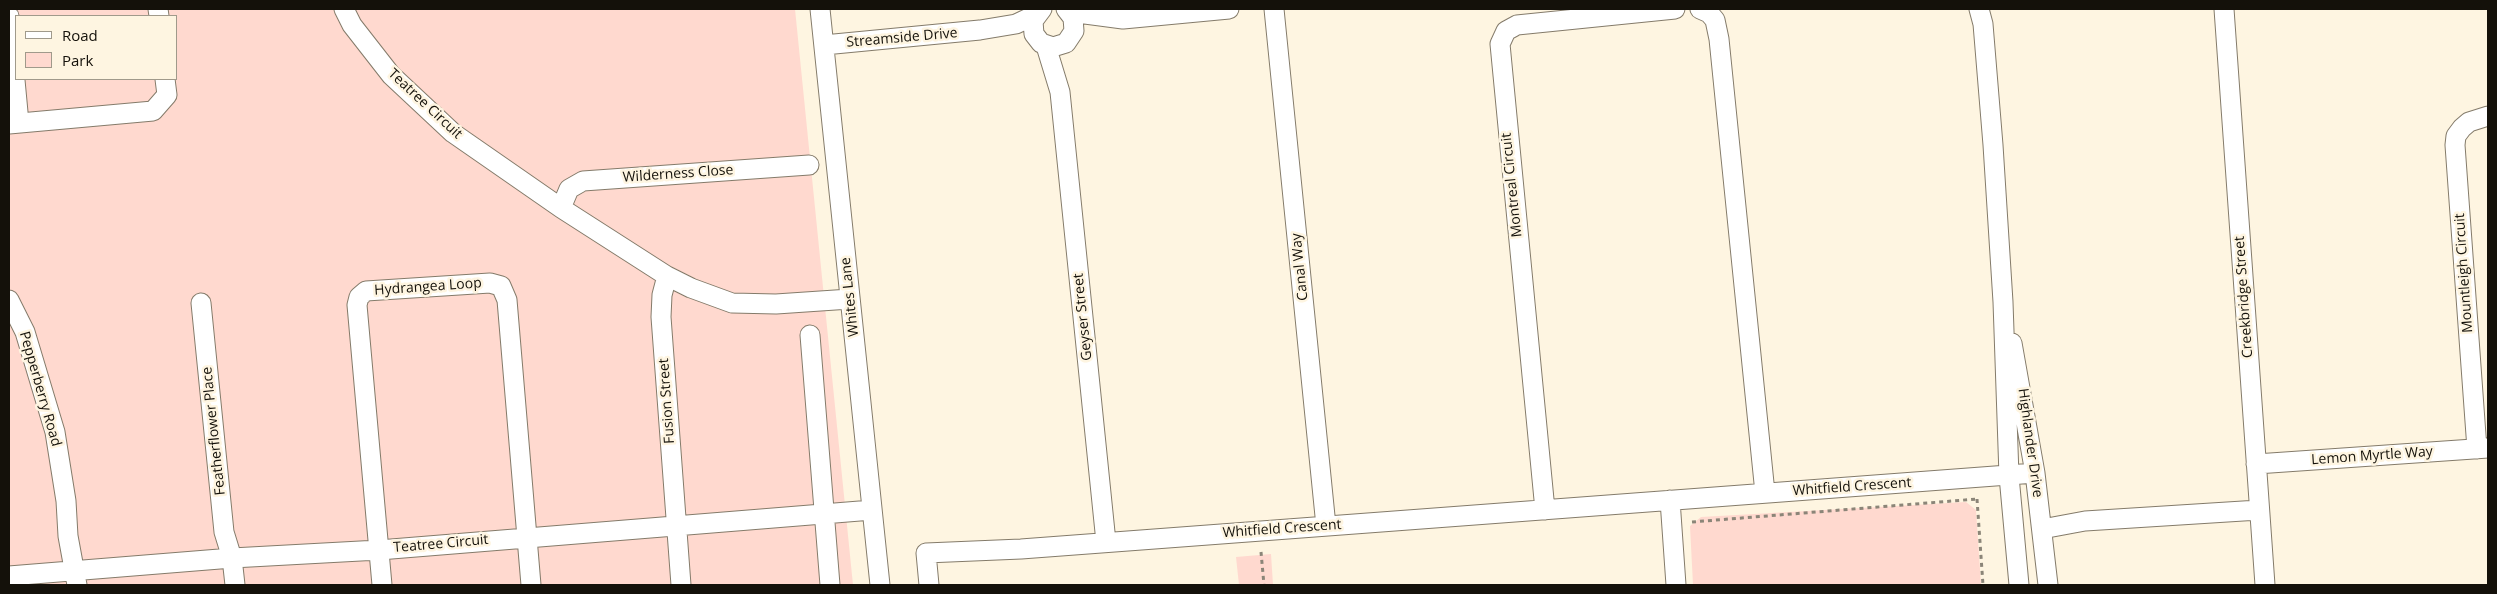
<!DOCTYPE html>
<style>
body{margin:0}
#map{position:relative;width:2497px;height:594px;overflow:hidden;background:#fef5e1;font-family:"Open Sans",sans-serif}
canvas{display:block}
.frame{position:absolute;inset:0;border:10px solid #14110a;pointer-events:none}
.legend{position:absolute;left:15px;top:15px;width:162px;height:65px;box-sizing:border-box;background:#fef5e1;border:1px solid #a09a8b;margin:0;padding:6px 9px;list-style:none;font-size:15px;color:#14110a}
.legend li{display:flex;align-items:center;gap:10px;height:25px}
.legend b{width:25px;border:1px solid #a09a8b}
</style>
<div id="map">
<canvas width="2497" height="594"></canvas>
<div class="frame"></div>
<ul class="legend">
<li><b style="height:6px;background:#fff"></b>Road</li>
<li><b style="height:14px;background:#ffd9cf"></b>Park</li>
</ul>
</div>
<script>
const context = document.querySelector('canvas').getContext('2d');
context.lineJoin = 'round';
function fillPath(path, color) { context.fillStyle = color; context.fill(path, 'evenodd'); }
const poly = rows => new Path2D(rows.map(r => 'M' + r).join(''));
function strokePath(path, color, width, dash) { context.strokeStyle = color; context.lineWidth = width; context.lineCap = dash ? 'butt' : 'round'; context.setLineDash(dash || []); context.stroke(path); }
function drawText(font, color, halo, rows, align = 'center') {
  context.font = font + ' "Open Sans",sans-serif'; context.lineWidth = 5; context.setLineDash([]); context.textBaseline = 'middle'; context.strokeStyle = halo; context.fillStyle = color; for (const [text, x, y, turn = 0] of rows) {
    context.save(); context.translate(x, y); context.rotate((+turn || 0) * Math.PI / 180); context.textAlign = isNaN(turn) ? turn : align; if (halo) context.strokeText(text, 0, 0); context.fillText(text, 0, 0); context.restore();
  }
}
fillPath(poly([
 [9,9,795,9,853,585,9,585],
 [16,16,176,16,176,79,16,79],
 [1966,502,1976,510,1981,585,1693,585,1690,526,1701,517],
 [1271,554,1273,585,1239,585,1236,557]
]), '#ffd9cf');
const minor = poly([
 [158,9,159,16],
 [344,9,352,25,391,75,453,133,561,208,667,276,691,288,732,303,776,304,850,299],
 [820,9,880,585],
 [1042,9,1033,21,1034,34,1041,43,1053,47,1066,43,1074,31,1073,18,1066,9],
 [1274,9,1326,526],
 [1700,9,1709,13,1715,20,1719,39,1765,493],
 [1979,9,1983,24,1993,145,2003,302,2009,476,2019,585],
 [2224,9,2265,585],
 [1070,12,1123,19,1229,9],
 [9,16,19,123],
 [824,45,980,30,1016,24,1035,15],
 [1046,46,1060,92,1106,542],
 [9,124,153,111,167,95,165,79],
 [561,208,569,189,583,181,809,165],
 [667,276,662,295,661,317,681,585],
 [9,300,25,332,55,432,66,501,68,536,77,585],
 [201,303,224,532,232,558,235,585],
 [810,335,830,585],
 [2012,343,2035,473,2048,585],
 [2477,449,2455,145,2456,136,2462,128,2469,122,2488,116],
 [2256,464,2488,448],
 [1670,500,1676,585],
 [1545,510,1500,44,1506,31,1517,25,1675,9],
 [2042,529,2085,521,2259,510],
 [9,576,232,558,379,550,872,510],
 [382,585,357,305,359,297,366,291,490,283,501,286,507,300,531,585],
 [929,585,926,553,1021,549,2035,473]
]);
strokePath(minor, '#847b6a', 21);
strokePath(poly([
 [1977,499,1983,585],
 [1692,522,1977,499],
 [1261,552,1264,585]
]), '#8b8578', 3, [4, 4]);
strokePath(minor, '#fff', 19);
drawText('14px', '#14110a', '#fef5e1', [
 ["Streamside Drive",902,38,-5],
 ["Teatree Circuit",425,104,43],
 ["Wilderness Close",678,174,-4],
 ["Montreal Circuit",1512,185,-96],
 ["Canal Way",1300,267,-96],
 ["Mountleigh Circuit",2464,273,-94],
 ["Hydrangea Loop",428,287,-4],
 ["Whites Lane",850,297,-96],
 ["Creekbridge Street",2244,297,-94],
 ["Geyser Street",1083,317,-96],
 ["Pepperberry Road",40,389,74],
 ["Fusion Street",667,401,-94],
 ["Featherflower Place",214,431,-96],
 ["Highlander Drive",2030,443,82],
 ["Lemon Myrtle Way",2372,456,-4],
 ["Whitfield Crescent",1852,487,-4],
 ["Whitfield Crescent",1282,529,-4],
 ["Teatree Circuit",441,544,-5]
]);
</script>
